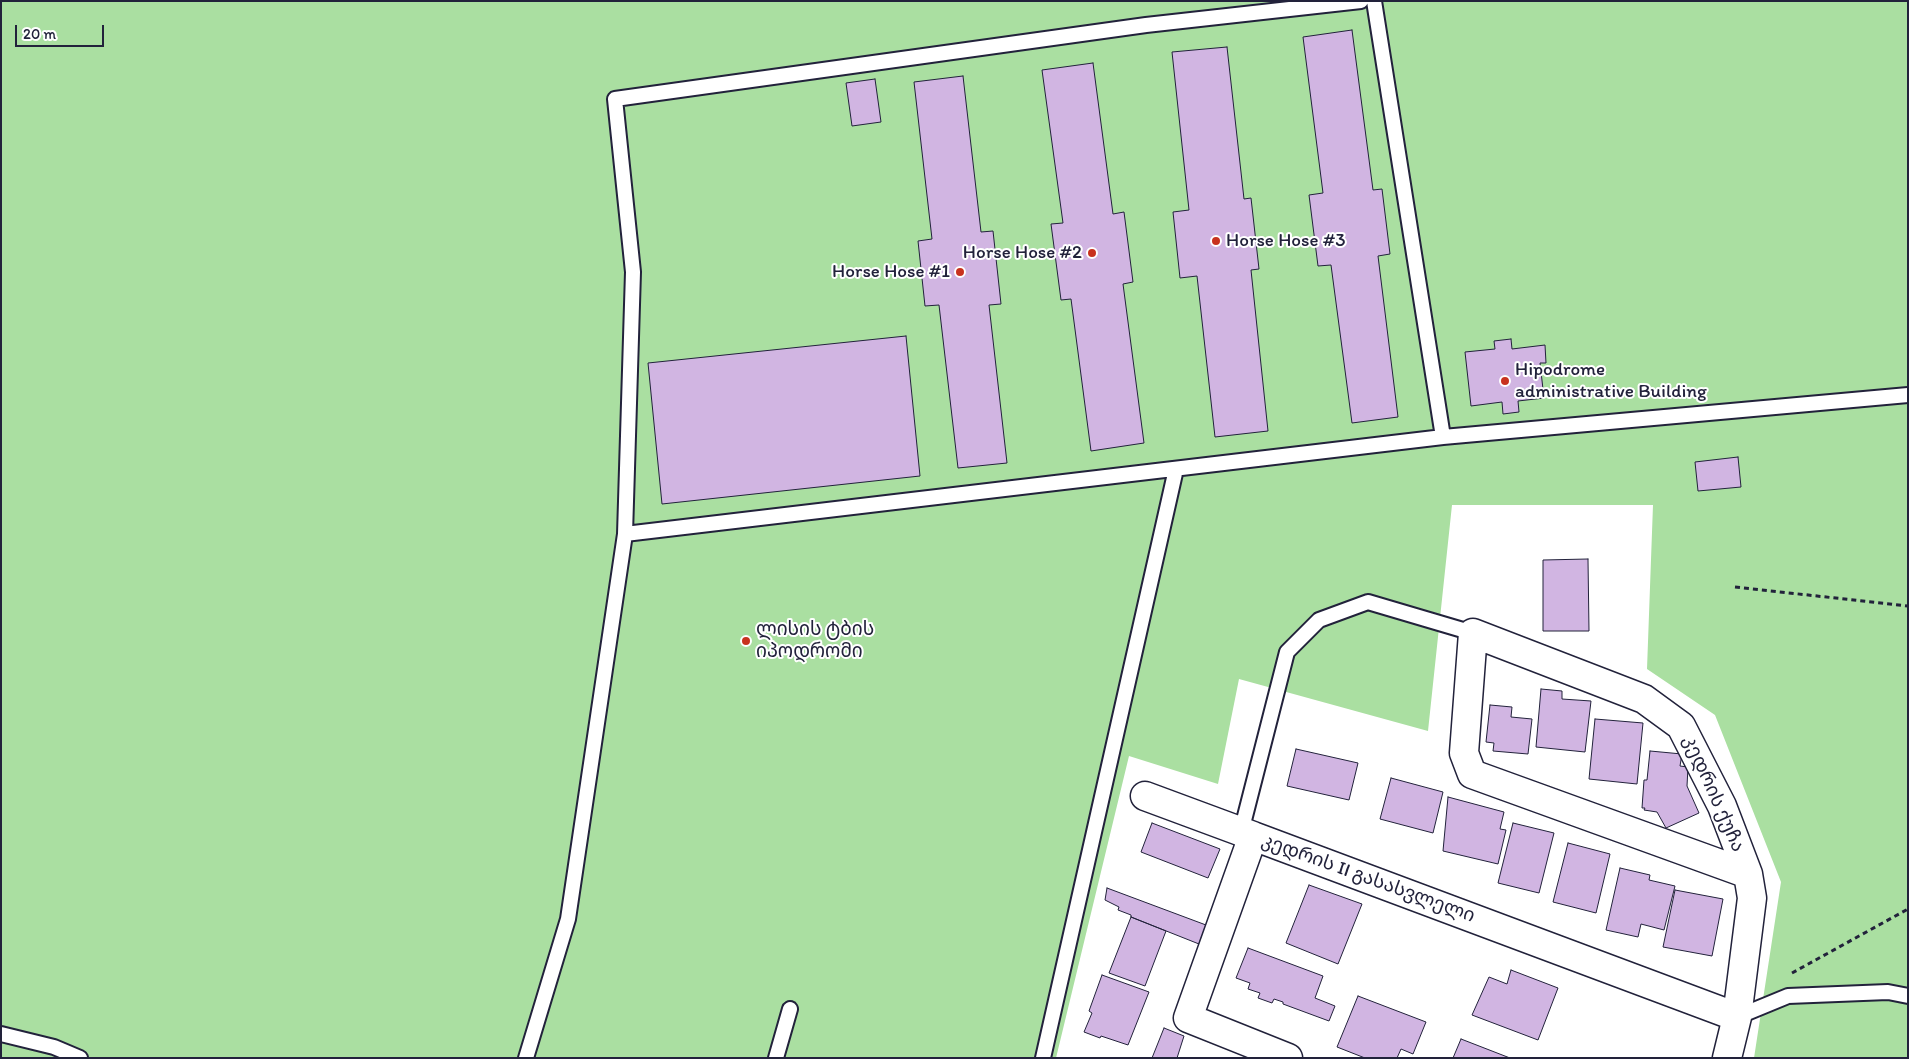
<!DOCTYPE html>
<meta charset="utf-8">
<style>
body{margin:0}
#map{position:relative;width:1909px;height:1059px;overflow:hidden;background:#fff;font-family:Itim,sans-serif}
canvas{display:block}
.frame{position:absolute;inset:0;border:2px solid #22223b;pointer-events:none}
.scale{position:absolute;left:15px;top:25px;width:89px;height:22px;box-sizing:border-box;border:2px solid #22223b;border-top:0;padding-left:6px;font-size:15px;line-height:18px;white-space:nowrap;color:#22223b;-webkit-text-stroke:4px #fff;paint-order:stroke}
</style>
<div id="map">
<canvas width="1909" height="1059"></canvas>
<div class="frame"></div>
<div class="scale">20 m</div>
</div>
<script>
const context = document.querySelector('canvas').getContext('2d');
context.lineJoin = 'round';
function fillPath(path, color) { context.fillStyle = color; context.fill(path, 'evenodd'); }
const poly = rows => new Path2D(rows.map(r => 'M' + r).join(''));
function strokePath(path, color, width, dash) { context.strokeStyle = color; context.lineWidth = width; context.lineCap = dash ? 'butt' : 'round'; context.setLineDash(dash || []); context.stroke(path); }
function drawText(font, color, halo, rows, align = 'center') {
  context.font = font + ' Itim,"Noto Sans Georgian",sans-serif'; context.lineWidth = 4; context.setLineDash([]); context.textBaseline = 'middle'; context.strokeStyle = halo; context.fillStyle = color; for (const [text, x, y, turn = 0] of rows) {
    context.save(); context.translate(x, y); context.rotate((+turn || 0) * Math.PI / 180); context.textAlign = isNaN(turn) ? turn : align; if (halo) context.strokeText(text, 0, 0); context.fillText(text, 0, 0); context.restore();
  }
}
fillPath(poly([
 [1,1,1908,1,1908,1058,1754,1058,1781,882,1715,715,1647,669,1653,505,1452,505,1428,731,1239,679,1218,784,1129,756,1056,1058,1,1058]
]), '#aadfa1');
const building = poly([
 [1352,30,1373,190,1382,189,1390,254,1378,256,1398,417,1352,423,1331,265,1318,266,1309,195,1323,193,1303,37,1352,30],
 [1227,47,1244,199,1251,198,1259,269,1251,270,1268,431,1215,437,1197,276,1180,278,1173,212,1189,210,1172,52,1227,47],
 [1093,63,1113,214,1124,212,1133,282,1123,284,1144,443,1091,451,1071,299,1061,300,1051,224,1063,223,1042,70,1093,63],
 [963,76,981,232,993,231,1001,304,989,305,1007,463,958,468,939,305,925,306,918,241,932,239,914,82,963,76],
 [875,79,881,122,852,126,846,83,875,79],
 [906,336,920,476,662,504,648,363,906,336],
 [1511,339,1512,349,1545,345,1546,363,1540,363,1544,398,1518,401,1519,412,1503,414,1502,402,1471,406,1465,352,1495,349,1494,341,1511,339],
 [1738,457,1741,487,1698,491,1695,462,1738,457],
 [1588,559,1589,631,1543,631,1543,560,1588,559],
 [1541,689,1562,691,1562,699,1591,701,1585,752,1536,747,1541,689],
 [1490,705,1512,707,1511,717,1532,719,1528,754,1493,751,1494,743,1486,742,1490,705],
 [1595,719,1643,723,1637,784,1589,779,1595,719],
 [1296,749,1358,763,1349,800,1287,786,1296,749],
 [1650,751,1682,754,1680,766,1688,767,1687,786,1699,813,1666,828,1657,812,1644,810,1645,808,1642,808,1644,780,1647,780,1650,751],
 [1391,778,1443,792,1433,833,1380,819,1391,778],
 [1448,797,1504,812,1500,829,1506,830,1498,864,1443,851,1448,797],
 [1152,823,1220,849,1208,878,1141,852,1152,823],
 [1513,823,1554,833,1539,893,1498,883,1513,823],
 [1568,843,1610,854,1596,913,1553,902,1568,843],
 [1620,868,1650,875,1649,880,1675,886,1664,930,1641,924,1638,937,1606,930,1620,868],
 [1309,885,1362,904,1338,964,1286,943,1309,885],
 [1107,888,1206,925,1199,944,1131,917,1131,915,1118,910,1119,907,1105,900,1107,888],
 [1675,890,1723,899,1712,956,1663,947,1675,890],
 [1131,917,1166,931,1145,986,1109,973,1131,917],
 [1248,948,1323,976,1315,998,1335,1006,1329,1021,1283,1004,1283,1002,1274,999,1272,1003,1258,998,1260,993,1248,989,1250,983,1236,978,1248,948],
 [1511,970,1558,988,1538,1040,1472,1015,1489,977,1507,984,1511,970],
 [1102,975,1149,992,1128,1045,1101,1036,1100,1038,1084,1032,1092,1013,1089,1011,1102,975],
 [1358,996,1426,1022,1413,1054,1401,1049,1397,1058,1365,1058,1337,1047,1358,996],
 [1164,1028,1184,1036,1177,1058,1152,1058,1164,1028],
 [1461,1039,1510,1058,1453,1058,1461,1039]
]);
fillPath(building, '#d1b5e2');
strokePath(building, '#22223b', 1);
const service = poly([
 [1374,1,1443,437],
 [625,534,1443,437,1908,395],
 [1241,832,1287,652,1319,620,1368,602,1473,633],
 [1737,1017,1788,996,1888,992,1908,996],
 [1,1034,54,1047,80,1058],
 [526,1058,568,919,625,534,633,272,615,99,1146,25,1361,1],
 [776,1058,790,1009],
 [1043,1058,1176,469]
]);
const minor = poly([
 [1145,796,1253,836],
 [1288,1058,1188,1018,1253,836,1737,1017],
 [1727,1058,1737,1017,1752,898,1748,874,1722,806,1681,726,1644,699,1473,633,1464,753,1472,774,1748,874]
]);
strokePath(service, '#22223b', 18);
strokePath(minor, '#22223b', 31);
strokePath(poly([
 [1735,587,1908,606],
 [1792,973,1908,909]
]), '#22223b', 3, [5, 4]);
strokePath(service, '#fff', 14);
strokePath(minor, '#fff', 28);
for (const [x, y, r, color] of [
 [1216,241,5,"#c8321e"],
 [1092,253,5,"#c8321e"],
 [960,272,5,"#c8321e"],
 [1505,381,5,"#c8321e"],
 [746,641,5,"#c8321e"]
]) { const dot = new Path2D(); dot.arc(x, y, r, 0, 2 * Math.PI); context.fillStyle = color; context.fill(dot); strokePath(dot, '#fff', 2); }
drawText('19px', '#22223b', '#fff', [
 ["Horse Hose #3",1226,241],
 ["Horse Hose #2",1082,253,"right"],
 ["Horse Hose #1",950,272,"right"],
 ["Hipodrome",1515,370],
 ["administrative Building",1515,392],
 ["ლისის ტბის",756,630],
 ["იპოდრომი",756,652]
], 'left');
drawText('19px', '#22223b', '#fff', [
 ["კედრის ქუჩა",1713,794,66],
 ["კედრის II გასასვლელი",1368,879,20]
]);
</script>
